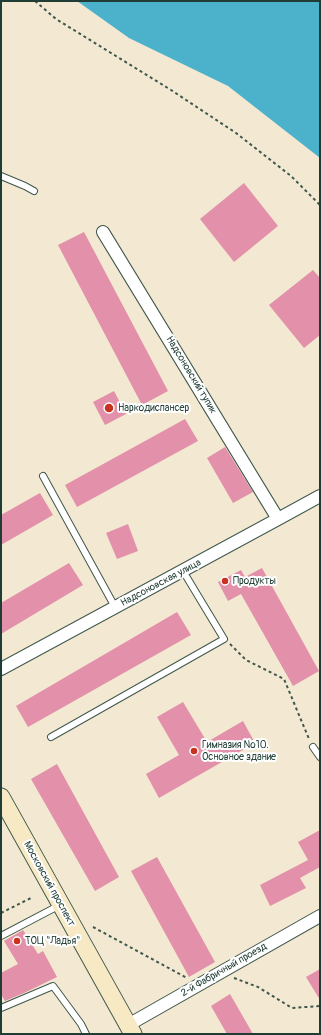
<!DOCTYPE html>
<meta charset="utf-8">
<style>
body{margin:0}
#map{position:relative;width:321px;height:1035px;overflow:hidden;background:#f3e8d1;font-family:Pangolin,sans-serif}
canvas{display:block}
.frame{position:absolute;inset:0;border:2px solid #1f3d34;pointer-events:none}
</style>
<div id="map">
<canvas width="321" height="1035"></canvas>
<div class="frame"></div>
</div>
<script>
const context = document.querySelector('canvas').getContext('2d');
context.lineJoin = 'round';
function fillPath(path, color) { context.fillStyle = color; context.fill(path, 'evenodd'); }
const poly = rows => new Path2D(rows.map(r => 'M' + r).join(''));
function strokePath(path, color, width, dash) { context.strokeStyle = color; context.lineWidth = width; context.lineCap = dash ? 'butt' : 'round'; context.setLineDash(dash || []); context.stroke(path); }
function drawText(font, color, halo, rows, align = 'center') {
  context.font = font + ' Pangolin,sans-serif'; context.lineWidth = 4; context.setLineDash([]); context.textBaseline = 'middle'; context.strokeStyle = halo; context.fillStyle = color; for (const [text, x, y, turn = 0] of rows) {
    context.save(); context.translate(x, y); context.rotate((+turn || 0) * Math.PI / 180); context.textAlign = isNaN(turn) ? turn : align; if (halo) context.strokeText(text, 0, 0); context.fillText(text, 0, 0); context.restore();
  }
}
fillPath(poly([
 [77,1,320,1,320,158,228,86,129,38]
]), '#4cb2cb');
fillPath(poly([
 [244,183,278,226,234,262,200,219],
 [84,232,168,391,142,405,58,245],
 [313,270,320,278,320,335,304,348,269,305],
 [114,391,126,414,105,425,93,402],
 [185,419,198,441,77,507,65,485],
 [225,447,253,492,233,503,207,458],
 [40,493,53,515,1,545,1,515],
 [128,524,138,551,117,559,106,533],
 [69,563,83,585,1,634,1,603],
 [262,568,319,671,293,686,241,594,228,601,218,582,241,570,245,577],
 [177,612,191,635,28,727,16,706],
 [183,702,207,742,243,721,255,743,159,798,146,774,179,755,157,717],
 [57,764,119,877,95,891,31,779],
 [320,830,320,867,300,878,306,888,270,906,260,885,308,860,298,842],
 [157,857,215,962,189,977,131,871],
 [23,930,38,954,43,951,57,977,24,993,5,1001,1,994,1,973,18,964,4,941],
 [320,969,320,1000,306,977],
 [230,994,253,1034,227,1034,211,1006]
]), '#e390aa');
const lane = poly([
 [1,176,25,186,34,191],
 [43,476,115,607],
 [51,737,224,639,183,571],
 [313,747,320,757],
 [1,936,60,905],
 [1,1008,53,986,81,1024,86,1034]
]);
const street = poly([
 [103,232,278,519],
 [1,669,278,519,320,496],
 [128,1025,320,916]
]);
const secondary = poly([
 [1,797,133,1034]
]);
strokePath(lane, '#3f574c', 8);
strokePath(street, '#3f574c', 14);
strokePath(secondary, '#3f574c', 19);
strokePath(poly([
 [35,1,56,19,171,90,236,133,291,176,320,205],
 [230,644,246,660,284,679,309,739],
 [1,913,31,898],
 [93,927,187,978],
 [234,978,258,987,292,1008,320,1006]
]), '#3f574c', 2, [3, 3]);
strokePath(lane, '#fff', 6);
strokePath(street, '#fff', 12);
strokePath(secondary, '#f7e9c3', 17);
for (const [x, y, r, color] of [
 [109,408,5,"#c8321e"],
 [225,581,4,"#c8321e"],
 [194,751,4,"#c8321e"],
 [17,941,4,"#c8321e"]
]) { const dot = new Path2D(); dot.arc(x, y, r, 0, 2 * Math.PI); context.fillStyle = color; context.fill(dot); strokePath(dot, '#fff', 1.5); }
drawText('10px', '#1f3d34', '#fff', [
 ["Надсоновский тупик",191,375,59],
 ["Надсоновская улица",161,583,-28],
 ["Московский проспект",49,884,61],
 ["2-й Фабричный проезд",224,970,-30]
]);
drawText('10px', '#1f3d34', '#fff', [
 ["Наркодиспансер",118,408],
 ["Продукты",233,581],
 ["Гимназия №10.",202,745],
 ["Основное здание",202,757],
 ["ТОЦ \"Ладья\"",25,941]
], 'left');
</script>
